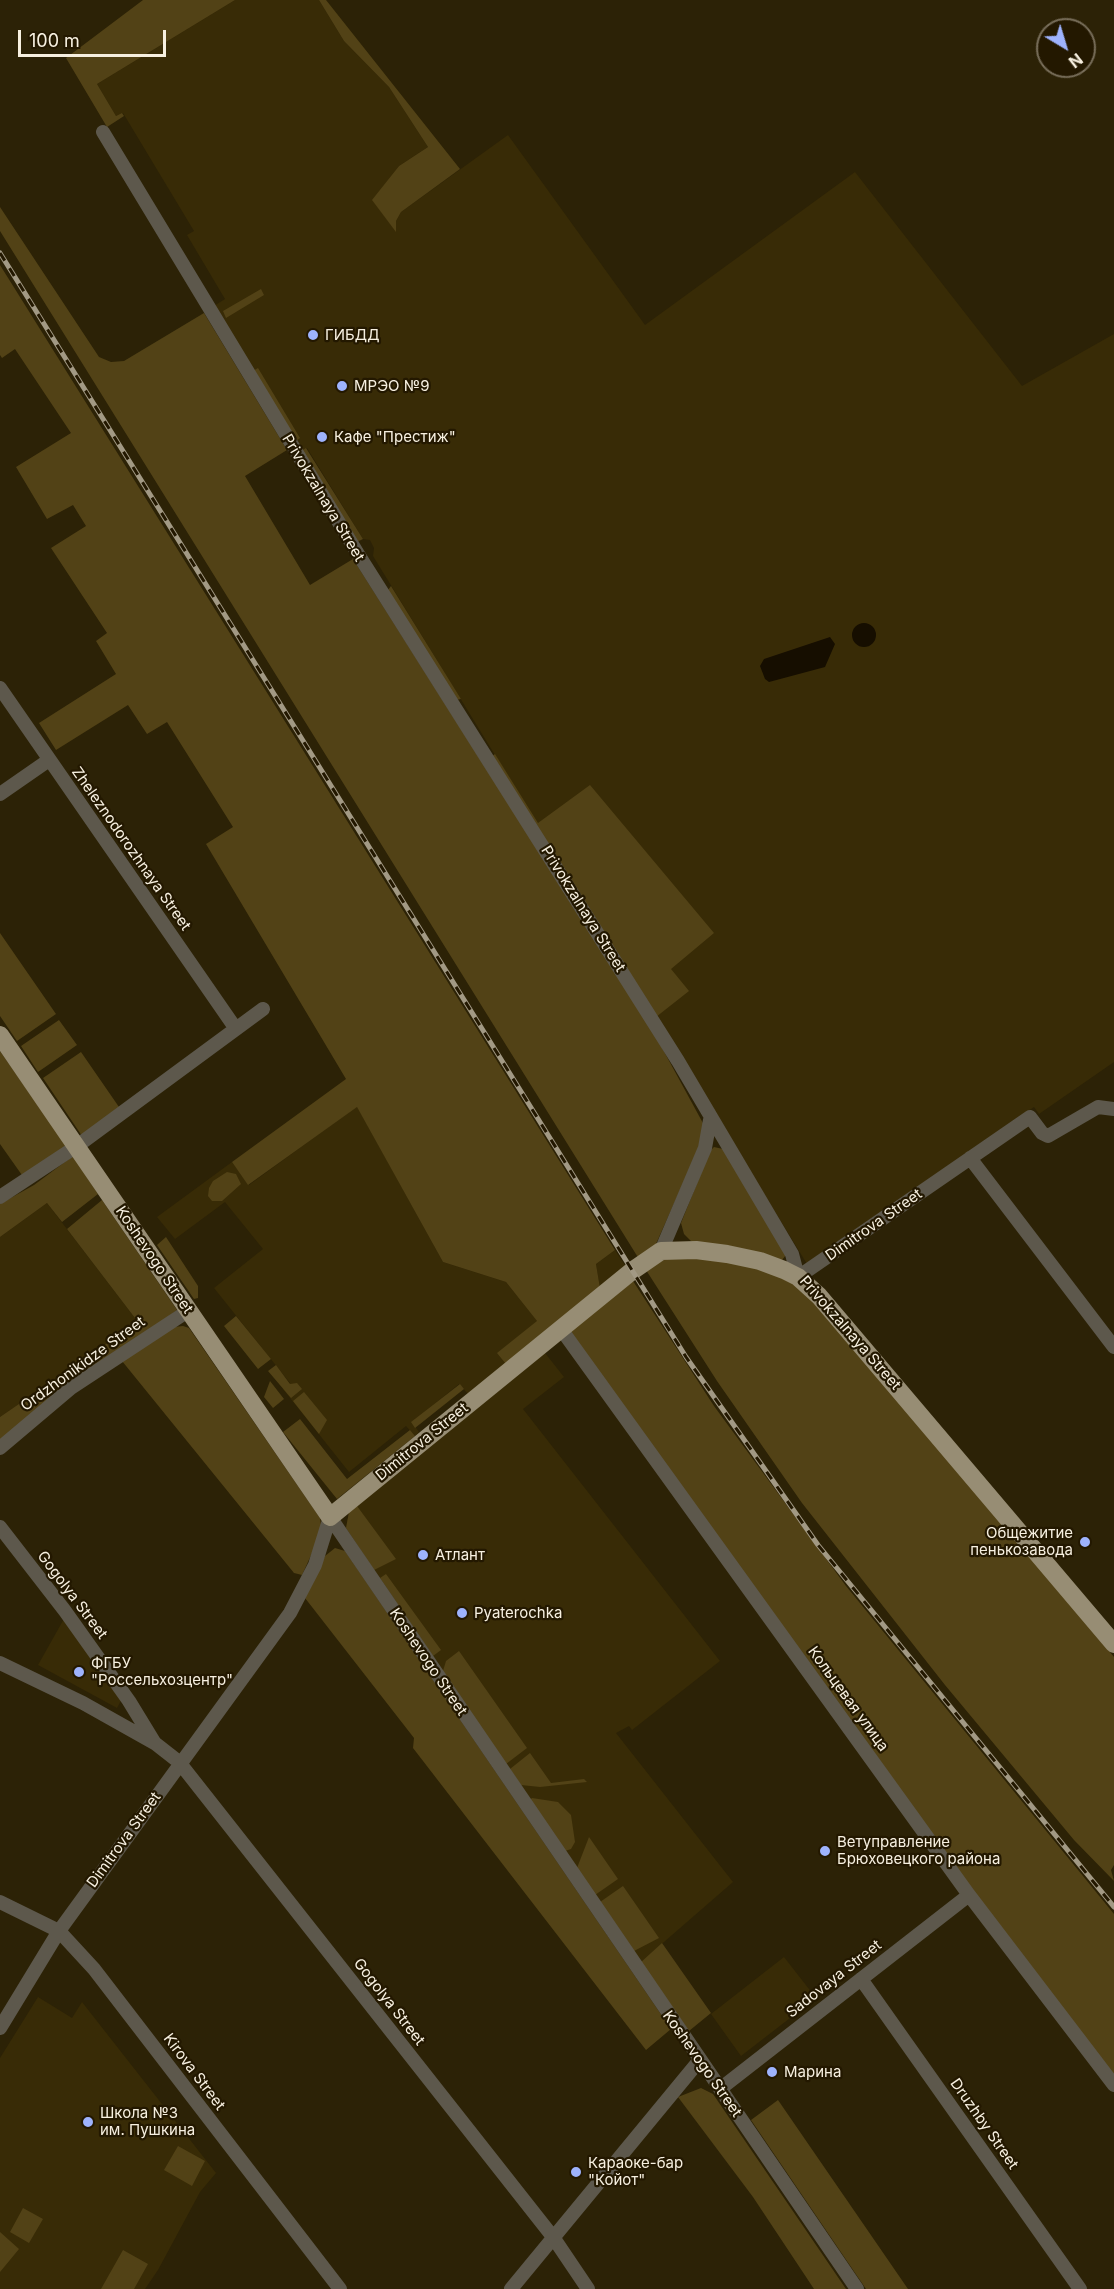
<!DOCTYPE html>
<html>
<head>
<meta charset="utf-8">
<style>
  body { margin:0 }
  #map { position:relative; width:1114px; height:2289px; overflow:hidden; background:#2c2206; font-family:Inter,sans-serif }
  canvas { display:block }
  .north { position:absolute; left:1036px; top:18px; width:60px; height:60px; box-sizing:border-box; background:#231800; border:2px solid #786e5a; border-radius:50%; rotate:142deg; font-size:16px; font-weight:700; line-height:24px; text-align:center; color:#f7f0e0 }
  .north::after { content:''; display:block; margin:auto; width:21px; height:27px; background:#9eb3fd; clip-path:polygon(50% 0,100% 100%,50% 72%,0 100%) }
  .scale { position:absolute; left:18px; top:30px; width:148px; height:27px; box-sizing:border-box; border:3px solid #f7f0e0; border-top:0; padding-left:8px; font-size:18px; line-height:21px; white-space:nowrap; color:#f7f0e0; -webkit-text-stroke:4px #231800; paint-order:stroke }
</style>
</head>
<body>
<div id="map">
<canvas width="1114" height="2289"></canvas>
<div class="north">N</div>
<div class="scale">100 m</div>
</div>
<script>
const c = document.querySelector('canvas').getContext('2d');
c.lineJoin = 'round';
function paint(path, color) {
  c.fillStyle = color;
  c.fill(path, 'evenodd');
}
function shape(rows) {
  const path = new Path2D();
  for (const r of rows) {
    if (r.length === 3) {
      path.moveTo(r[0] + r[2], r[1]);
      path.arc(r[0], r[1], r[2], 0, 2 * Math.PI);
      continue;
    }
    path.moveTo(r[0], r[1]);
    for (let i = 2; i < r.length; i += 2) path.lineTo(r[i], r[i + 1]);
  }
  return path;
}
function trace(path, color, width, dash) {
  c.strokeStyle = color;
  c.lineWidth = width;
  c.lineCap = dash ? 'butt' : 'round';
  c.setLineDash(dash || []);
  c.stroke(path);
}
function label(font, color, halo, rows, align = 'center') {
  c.font = font + ' Inter,sans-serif';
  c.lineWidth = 4.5;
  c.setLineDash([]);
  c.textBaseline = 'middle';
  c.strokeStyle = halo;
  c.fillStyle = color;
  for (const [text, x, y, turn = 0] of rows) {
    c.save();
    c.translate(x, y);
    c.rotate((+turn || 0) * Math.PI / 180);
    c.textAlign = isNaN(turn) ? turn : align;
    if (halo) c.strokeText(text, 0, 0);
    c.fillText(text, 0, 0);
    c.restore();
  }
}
const built = shape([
  [235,0,319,0,344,41,389,87,428,147,399,166,373,200,396,231,396,221,401,212,508,135,645,325,855,172,1022,386,1114,334,1114,1062,1039,1114,1034,1107,807,1264,373,556,374,548,370,540,363,539,307,448,301,451,214,306,225,299,187,235,194,231,123,113,116,116,97,84],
  [357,1106,443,1262,506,1282,546,1332,468,1394,459,1384,412,1422,419,1432,415,1436,406,1426,349,1472,283,1389,290,1383,214,1288,263,1249,225,1202,175,1239,157,1217,232,1162,249,1185],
  [47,1203,138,1322,0,1417,0,1237],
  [615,1250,626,1267,600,1288,596,1264],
  [545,1353,564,1377,523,1409,720,1661,632,1730,629,1726,616,1733,733,1882,641,1962,346,1528,349,1512],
  [65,1617,123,1697,117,1708,38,1665],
  [784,1957,816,1998,741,2056,711,2014],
  [38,1997,72,2018,82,2002,216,2173,200,2192,158,2270,145,2289,0,2289,0,2058]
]);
const green = shape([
  [143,0,235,0,97,84,116,116,122,113,124,116,107,127,66,58],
  [319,0,326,0,460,169,401,212,396,221,396,232,372,200,399,166,428,147,389,87,344,41],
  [0,207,99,357,111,362,124,361,204,313,287,450,245,476,310,585,353,559,655,1035,704,1125,702,1141,655,1246,639,1259,0,231],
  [0,265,615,1250,596,1264,600,1288,506,1364,497,1353,537,1321,506,1282,443,1262,357,1107,248,1185,232,1162,346,1079,206,844,233,827,167,722,147,734,128,705,56,750,39,723,116,674,96,641,107,633,51,548,86,526,73,505,47,519,16,467,71,433,15,349,2,358,0,355],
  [261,289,264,295,226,318,223,311],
  [258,368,300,438,295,442,253,371],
  [306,448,363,539,355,543,301,451],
  [391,586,461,699,456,700,388,590],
  [495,754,538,823,590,785,714,933,671,969,689,991,656,1017,491,757],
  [0,933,56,1014,17,1041,0,1016],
  [59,1020,77,1045,38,1072,21,1046],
  [0,1051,67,1147,24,1178,0,1144],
  [81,1052,119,1107,82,1136,43,1078],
  [714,1147,723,1149,786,1255,782,1260,693,1243,684,1234,681,1223,710,1151],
  [73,1156,98,1194,62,1222,47,1203,0,1237,0,1204,34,1185],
  [227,1172,236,1174,241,1184,222,1201,212,1201,208,1196,209,1188,213,1181],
  [102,1200,177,1310,0,1443,0,1417,138,1322,67,1229],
  [166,1237,198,1286,198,1298,194,1299,157,1245],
  [675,1257,739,1262,795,1282,918,1421,1114,1657,1114,1865,1111,1870,1114,1881,1074,1840,945,1685,802,1503,717,1381,646,1270,663,1260],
  [633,1281,714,1406,846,1586,1114,1914,1114,2078,972,1892,568,1333],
  [236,1316,271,1359,258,1369,224,1326],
  [183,1326,189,1328,320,1518,322,1531,302,1575,294,1573,122,1361,174,1327],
  [276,1365,290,1384,297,1383,302,1389,291,1398,268,1371],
  [270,1381,284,1399,273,1408,264,1397],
  [460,1384,464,1389,415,1428,411,1422],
  [304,1392,327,1420,319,1434,293,1401],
  [300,1419,347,1479,410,1430,415,1436,337,1499,283,1432],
  [357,1506,396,1559,374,1570,346,1528,349,1512],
  [335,1548,345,1551,671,2029,646,2050,413,1748,414,1738,305,1598,325,1556],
  [386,1574,441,1650,433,1656,380,1578],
  [459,1651,527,1748,506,1764,443,1671,446,1661],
  [530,1753,551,1783,584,1779,587,1782,540,1787,521,1785,510,1769],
  [532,1798,558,1802,571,1815,575,1842,571,1849,565,1851,530,1800],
  [589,1837,618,1879,595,1895,577,1868],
  [623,1886,659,1938,634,1951,600,1902],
  [662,1943,711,2013,689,2031,641,1962],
  [701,2088,713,2094,846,2289,814,2289,753,2197,678,2097],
  [778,2100,908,2289,866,2289,751,2120],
  [178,2146,205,2161,192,2186,164,2170],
  [23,2208,43,2219,29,2243,10,2232],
  [0,2232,19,2249,0,2272],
  [123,2250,148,2264,134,2289,101,2289]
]);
const water = shape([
  [864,635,12],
  [830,637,835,644,825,667,769,682,765,679,760,666,764,659]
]);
const minor = shape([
  [103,132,358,554,678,1061,792,1254,798,1277,1030,1117,1042,1133,1048,1136,1098,1107,1114,1109],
  [0,688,236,1029],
  [0,794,49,760],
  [970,1158,1114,1347],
  [0,1197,77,1146,263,1009],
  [661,1251,705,1148,710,1120],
  [561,1329,969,1895,1114,2085],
  [0,1448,71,1388,188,1311],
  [330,1517,857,2289],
  [0,1527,65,1611,129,1701,154,1742],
  [0,1663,83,1703,156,1744,179,1762,553,2237,588,2289],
  [0,1902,59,1931,94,1969,340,2289],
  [861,1979,1080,2289],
  [0,2028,59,1931,290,1613,315,1565,330,1517],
  [720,2089,969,1895],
  [511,2289,699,2061]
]);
const major = shape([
  [0,1035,330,1517,632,1271,661,1251,696,1250,727,1254,760,1261,784,1270,798,1277,819,1296,1114,1644]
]);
const rail = shape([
  [0,253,686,1357,818,1545,1114,1907]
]);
const markers = [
  [313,335,6,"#9eb3fd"],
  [342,386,6,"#9eb3fd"],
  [322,437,6,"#9eb3fd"],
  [1085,1542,6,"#9eb3fd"],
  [423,1555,6,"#9eb3fd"],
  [462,1613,6,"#9eb3fd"],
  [79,1672,6,"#9eb3fd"],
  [825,1851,6,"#9eb3fd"],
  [772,2072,6,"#9eb3fd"],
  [88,2122,6,"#9eb3fd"],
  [576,2172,6,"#9eb3fd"]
];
const poiNames = [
  ["ГИБДД",325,335],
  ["МРЭО №9",354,386],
  ["Кафе \"Престиж\"",334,437],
  ["Общежитие",1073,1533,"right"],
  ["пенькозавода",1073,1550,"right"],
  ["Атлант",435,1555],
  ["Pyaterochka",474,1613],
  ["ФГБУ",91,1663],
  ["\"Россельхозцентр\"",91,1680],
  ["Ветуправление",837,1842],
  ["Брюховецкого района",837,1859],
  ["Марина",784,2072],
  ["Школа №3",100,2113],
  ["им. Пушкина",100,2130],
  ["Караоке-бар",588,2163],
  ["\"Койот\"",588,2180]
];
const streetNames = [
  ["Privokzalnaya Street",323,498,59],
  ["Zheleznodorozhnaya Street",131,849,55],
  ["Privokzalnaya Street",583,909,58],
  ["Dimitrova Street",874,1225,-35],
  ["Koshevogo Street",154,1260,56],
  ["Privokzalnaya Street",850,1333,49],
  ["Ordzhonikidze Street",83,1364,-36],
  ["Dimitrova Street",422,1442,-39],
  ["Gogolya Street",72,1595,53],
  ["Koshevogo Street",428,1662,56],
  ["Кольцевая улица",848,1699,54],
  ["Dimitrova Street",124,1840,-54],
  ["Sadovaya Street",834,1979,-38],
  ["Gogolya Street",389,2002,52],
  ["Koshevogo Street",702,2064,55],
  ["Kirova Street",194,2072,53],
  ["Druzhby Street",984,2124,55]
];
paint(built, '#382b06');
paint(green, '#524216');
paint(water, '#160e00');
trace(minor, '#5d584c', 14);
trace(major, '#978d74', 18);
trace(rail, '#a29984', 5);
trace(rail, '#231800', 3, [9]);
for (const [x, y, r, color] of markers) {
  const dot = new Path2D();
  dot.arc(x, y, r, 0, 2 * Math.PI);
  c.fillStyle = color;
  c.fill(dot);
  trace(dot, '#231800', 2);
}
label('15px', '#f7f0e0', '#231800', poiNames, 'left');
label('15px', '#f7f0e0', '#231800', streetNames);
</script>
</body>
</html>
